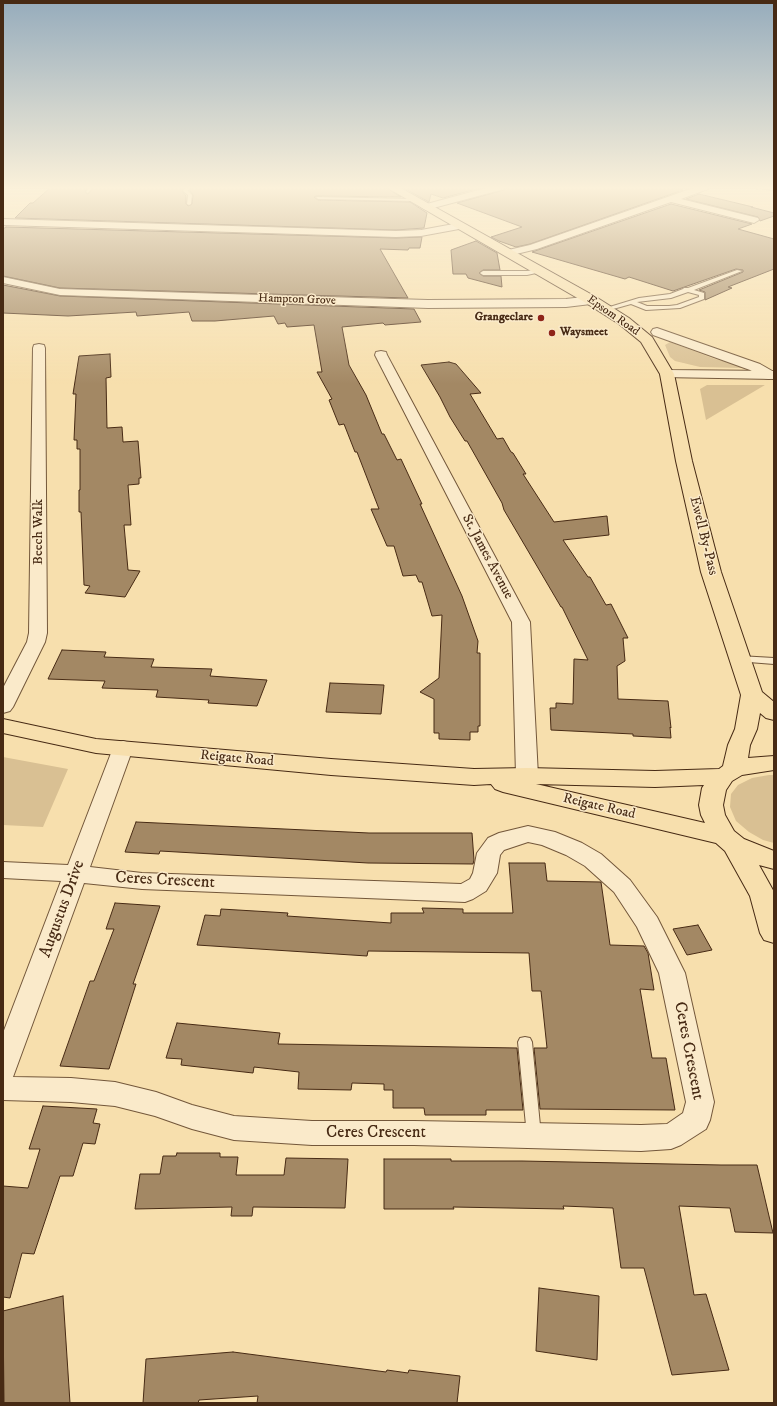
<!DOCTYPE html>
<html>
<head>
<meta charset="utf-8">
<style>
  body { margin:0 }
  #map { position:relative; width:777px; height:1406px; overflow:hidden; background:#f7dfad; font-family:"IM FELL DW Pica",serif }
  canvas { display:block }
  .frame { position:absolute; inset:0; border:4px solid #472a14; pointer-events:none }
</style>
</head>
<body>
<div id="map">
<canvas width="777" height="1406"></canvas>
<div class="frame"></div>
</div>
<script>
const c = document.querySelector('canvas').getContext('2d');
c.lineJoin = 'round';
function paint(path, color) {
  c.fillStyle = color;
  c.fill(path, 'evenodd');
}
function shape(rows) {
  const path = new Path2D();
  for (const r of rows) {
    path.moveTo(r[0], r[1]);
    for (let i = 2; i < r.length; i += 2) path.lineTo(r[i], r[i + 1]);
  }
  return path;
}
function trace(path, color, width, dash) {
  c.strokeStyle = color;
  c.lineWidth = width;
  c.lineCap = dash ? 'butt' : 'round';
  c.setLineDash(dash || []);
  c.stroke(path);
}
function label(font, color, halo, rows, align = 'center') {
  c.font = font + ' "IM FELL DW Pica",serif';
  c.lineWidth = 3;
  c.setLineDash([]);
  c.textBaseline = 'middle';
  c.strokeStyle = halo;
  c.fillStyle = color;
  for (const [text, x, y, turn = 0] of rows) {
    c.save();
    c.translate(x, y);
    c.rotate((+turn || 0) * Math.PI / 180);
    c.textAlign = isNaN(turn) ? turn : align;
    if (halo) c.strokeText(text, 0, 0);
    c.fillText(text, 0, 0);
    c.restore();
  }
}
const green = shape([
  [670,342,715,359,740,365,742,368,700,367,675,361,670,357,665,345],
  [707,385,765,385,706,420,700,389],
  [3,757,68,769,43,827,3,825],
  [769,775,774,775,774,843,763,840,749,832,736,821,730,807,731,794,738,785,752,778]
]);
const building = shape([
  [51,187,87,187,85,192,88,194,94,187,184,187,182,191,186,196,186,204,188,206,192,204,193,195,190,191,191,187,385,187,401,197,316,196,314,197,318,200,410,202,427,213,424,228,396,230,15,218,30,203,33,203,51,187],
  [402,187,484,187,443,198,431,194,429,202,402,187],
  [508,187,670,187,683,190,530,244,516,247,499,241,491,237,522,227,457,203,504,190,508,187],
  [699,194,753,207,751,207,774,213,774,216,760,221,758,217,686,199,699,194],
  [671,204,752,224,738,229,774,239,774,269,728,287,732,288,705,300,705,292,699,290,743,272,743,270,736,269,673,291,629,277,625,279,532,252,671,204],
  [6,227,396,238,422,237,420,248,409,248,408,250,380,249,408,298,60,288,3,276,3,229,6,227],
  [476,241,497,253,500,270,483,270,479,273,483,276,501,276,502,287,468,278,466,274,453,274,451,250,476,241],
  [3,285,60,296,414,309,421,322,385,325,383,323,342,327,349,365,366,395,382,434,384,434,397,460,401,459,422,504,420,504,462,596,478,641,477,653,480,653,480,726,478,726,478,732,470,732,470,740,439,739,439,733,434,733,434,699,420,692,439,678,442,615,432,616,422,582,419,582,416,575,403,576,394,546,387,546,371,509,379,509,357,452,355,452,344,424,339,425,329,400,332,399,317,372,322,372,314,325,287,327,285,323,278,324,274,316,215,321,192,321,189,312,137,316,136,312,68,316,3,313,3,285],
  [110,354,111,377,106,378,107,428,122,427,123,442,138,441,141,478,139,478,139,484,128,485,131,525,124,525,128,570,140,571,125,597,85,593,90,586,84,585,81,512,79,512,79,490,80,490,80,449,77,449,77,440,74,440,76,394,73,394,79,356,110,354],
  [449,362,456,364,481,393,470,394,497,439,503,438,511,452,513,453,526,474,523,474,554,522,607,516,609,535,563,540,588,577,590,577,606,605,611,604,628,638,623,638,625,661,617,666,618,699,668,701,671,728,670,727,671,738,633,736,633,734,551,730,550,708,556,708,556,703,573,704,574,659,588,660,562,607,561,607,504,510,502,503,467,441,465,441,450,417,440,397,421,365,449,362],
  [62,650,106,652,104,657,154,659,151,667,212,669,210,676,267,680,257,706,208,703,209,700,156,697,158,690,102,688,105,681,48,679,62,650],
  [330,683,384,685,381,714,326,712,330,683],
  [136,822,369,833,472,833,474,860,473,864,368,863,160,851,159,854,125,852,136,822],
  [509,863,545,863,547,881,601,882,610,945,644,946,648,953,654,990,640,989,652,1058,666,1058,675,1110,540,1109,534,1048,547,1048,541,991,532,991,529,953,368,951,367,956,197,945,205,915,220,916,221,909,288,913,287,916,391,923,391,913,424,913,422,908,463,909,463,913,513,913,509,863],
  [115,903,160,906,133,984,136,984,109,1069,60,1066,90,981,94,981,114,929,106,929,115,903],
  [698,925,712,950,687,955,673,929,698,925],
  [177,1023,280,1033,278,1044,517,1048,523,1110,486,1110,486,1115,425,1115,424,1108,393,1108,393,1090,384,1090,384,1084,352,1083,351,1090,298,1089,299,1072,254,1067,253,1073,181,1065,182,1059,166,1058,177,1023],
  [43,1106,97,1109,93,1123,100,1124,95,1144,83,1143,73,1176,60,1176,34,1254,22,1253,10,1298,3,1297,3,1186,28,1188,40,1149,29,1149,43,1106],
  [177,1153,220,1153,220,1157,238,1157,236,1175,284,1175,286,1158,348,1159,345,1208,253,1207,252,1216,231,1216,232,1207,135,1209,140,1174,160,1174,163,1156,176,1156,177,1153],
  [384,1159,451,1159,451,1161,522,1161,721,1165,757,1165,773,1233,735,1232,730,1208,679,1206,694,1295,706,1294,729,1370,672,1375,644,1268,621,1268,613,1208,563,1206,564,1209,453,1207,454,1209,384,1209,384,1159],
  [539,1288,599,1296,597,1360,536,1351,539,1288],
  [63,1296,70,1403,4,1403,3,1311,63,1296],
  [233,1352,386,1372,387,1370,408,1373,409,1370,460,1376,457,1403,257,1403,258,1396,199,1400,198,1403,143,1403,146,1359,233,1352]
]);
const service = shape([
  [89,187,93,187,88,193,86,192,89,187],
  [186,187,190,187,188,191,192,195,191,204,189,205,187,204,188,195,183,191,186,187],
  [753,187,774,188,774,190,755,188,753,187],
  [316,197,415,199,417,200,415,201,318,199,316,197],
  [539,269,541,270,541,272,527,275,483,275,480,273,483,271,527,271,539,269],
  [737,270,742,271,694,290,704,293,704,299,680,308,646,310,631,304,606,311,603,309,639,298,670,294,683,289,684,288,688,288,737,270],
  [688,292,699,295,699,297,677,305,669,306,647,306,637,302,671,298,688,292],
  [739,656,774,658,774,664,736,661,734,659,739,656],
  [525,1037,530,1038,532,1042,541,1136,539,1140,534,1142,529,1140,527,1136,518,1042,520,1038,525,1037]
]);
const minor = shape([
  [490,187,506,187,504,189,426,210,421,207,423,205,490,187],
  [696,187,710,187,708,189,681,199,758,218,759,220,754,223,671,202,537,249,508,256,503,253,504,251,530,245,696,187],
  [3,219,396,231,421,230,459,223,464,226,459,229,421,236,396,237,3,225,3,219],
  [3,277,60,289,428,300,566,299,591,296,595,298,597,300,595,302,591,304,566,307,428,308,60,295,3,283,3,277],
  [657,328,760,364,774,372,774,377,769,379,764,378,750,370,653,335,651,332,653,329,657,328],
  [39,344,44,345,45,348,47,633,45,642,13,707,10,711,3,713,3,688,27,642,29,633,33,348,34,345,39,344],
  [381,351,386,352,387,355,530,622,538,776,535,781,527,783,519,781,516,776,512,622,375,355,376,352,381,351],
  [123,741,130,743,133,748,90,867,142,873,461,884,470,879,473,873,477,853,488,838,499,833,528,826,555,832,582,843,601,854,630,880,657,917,685,973,714,1102,710,1120,706,1129,681,1145,671,1149,641,1151,414,1145,312,1145,234,1140,192,1129,155,1116,115,1106,71,1102,3,1100,3,1033,61,881,3,878,3,862,68,865,113,748,116,743,123,741],
  [528,842,542,845,566,855,585,866,614,892,637,927,659,973,686,1102,683,1113,667,1124,641,1125,414,1121,312,1121,234,1116,192,1105,156,1092,115,1082,71,1078,13,1077,84,883,142,889,465,902,473,899,486,891,497,873,500,855,504,850,528,842]
]);
const tertiary = shape([
  [667,370,774,371,774,379,662,377,660,374,662,371,667,370]
]);
const trunk = shape([
  [386,187,399,187,596,297,629,318,652,337,674,374,692,461,721,572,762,692,774,702,774,720,766,718,760,713,757,729,750,745,748,758,774,756,774,770,742,775,732,781,726,790,723,805,725,815,734,831,744,839,774,851,774,869,759,865,774,892,774,943,764,940,760,933,750,896,725,851,716,843,503,792,495,789,491,784,474,785,331,775,96,753,3,733,3,719,96,739,331,759,474,769,527,768,655,771,719,769,723,766,728,745,735,729,741,695,701,572,676,461,660,374,641,342,619,324,586,303,386,187],
  [536,784,655,787,704,785,702,788,699,805,701,815,705,823,536,784]
]);
const markers = [
  [541,318,4,"#8f2418"],
  [552,333,4,"#8f2418"]
];
const farStreetnames = [
  ["Hampton Grove",297,300,2],
  ["Epsom Road",613,316,35]
];
const farPoinames = [
  ["Grangeclare",533,318],
  ["Waysmeet",560,333,"left"]
];
const streetNames = [
  ["Beech Walk",39,532,-90],
  ["Ewell By-Pass",703,536,76],
  ["St. James Avenue",487,557,62],
  ["Reigate Road",237,759,5],
  ["Reigate Road",599,807,13]
];
const nearStreetnames = [
  ["Ceres Crescent",165,881,3],
  ["Augustus Drive",63,909,-70],
  ["Ceres Crescent",688,1051,79],
  ["Ceres Crescent",376,1133]
];
paint(green, '#d9c093');
paint(building, '#a38864');
trace(building, '#472a14', 1);
trace(service, '#73573a', 2);
trace(minor, '#73573a', 2);
trace(tertiary, '#73573a', 2);
trace(trunk, '#472a14', 2);
paint(service, '#faeaca');
paint(minor, '#faeaca');
paint(tertiary, '#faeaca');
paint(trunk, '#f7dfad');
const sky = c.createLinearGradient(0, 0, 0, 384);
sky.addColorStop(0, '#96acbc');
sky.addColorStop(0.49, '#fbf1da');
sky.addColorStop(1, '#fbf1da00');
c.fillStyle = sky;
c.fillRect(0, 0, 777, 384);
for (const [x, y, r, color] of markers) {
  const dot = new Path2D();
  dot.arc(x, y, r, 0, 2 * Math.PI);
  c.fillStyle = color;
  c.fill(dot);
  trace(dot, '#faeaca', 1.5);
}
label('12px', '#472a14', '#faeaca', farStreetnames);
label('bold 12px', '#472a14', '#faeaca', farPoinames, 'right');
label('14px', '#472a14', '#faeaca', streetNames);
label('17px', '#472a14', '#faeaca', nearStreetnames);
</script>
</body>
</html>
